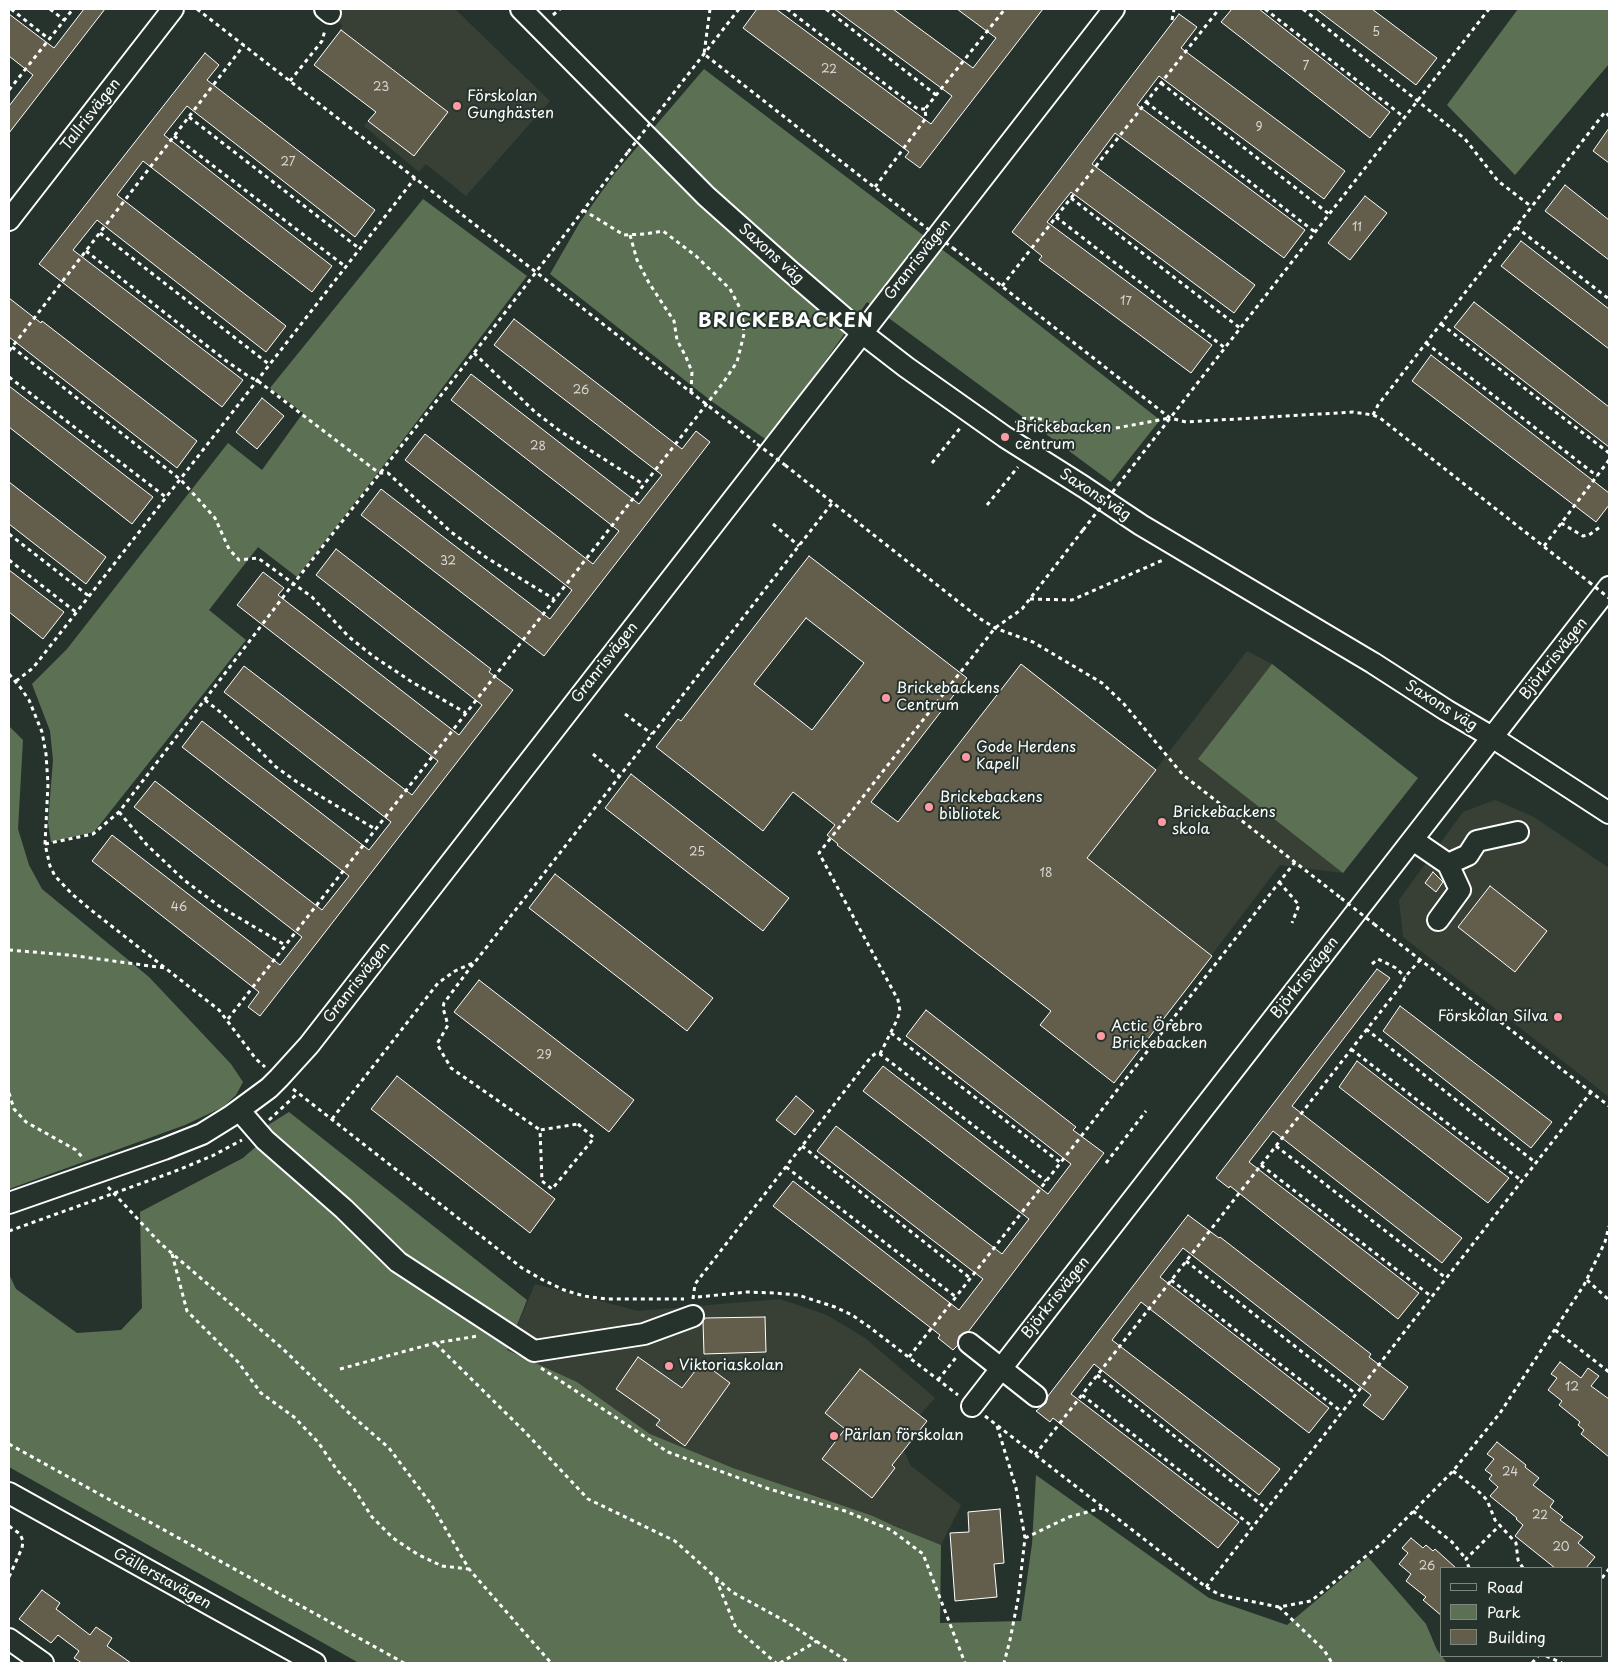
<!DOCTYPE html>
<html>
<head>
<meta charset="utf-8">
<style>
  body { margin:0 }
  #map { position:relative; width:1618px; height:1672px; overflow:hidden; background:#26332d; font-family:"Playpen Sans",sans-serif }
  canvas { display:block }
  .frame { position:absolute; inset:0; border:10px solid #fff; pointer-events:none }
  .legend { position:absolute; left:1440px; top:1567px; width:162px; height:90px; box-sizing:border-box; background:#26332d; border:1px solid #7d8581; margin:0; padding:6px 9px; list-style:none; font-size:15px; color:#fff }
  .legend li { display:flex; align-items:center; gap:10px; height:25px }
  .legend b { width:25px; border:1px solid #7d8581 }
</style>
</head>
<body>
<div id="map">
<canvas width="1618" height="1672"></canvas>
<div class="frame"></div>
<ul class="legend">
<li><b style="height:6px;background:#26332d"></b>Road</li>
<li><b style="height:14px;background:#5c7154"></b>Park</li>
<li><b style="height:14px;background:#635e4c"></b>Building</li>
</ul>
</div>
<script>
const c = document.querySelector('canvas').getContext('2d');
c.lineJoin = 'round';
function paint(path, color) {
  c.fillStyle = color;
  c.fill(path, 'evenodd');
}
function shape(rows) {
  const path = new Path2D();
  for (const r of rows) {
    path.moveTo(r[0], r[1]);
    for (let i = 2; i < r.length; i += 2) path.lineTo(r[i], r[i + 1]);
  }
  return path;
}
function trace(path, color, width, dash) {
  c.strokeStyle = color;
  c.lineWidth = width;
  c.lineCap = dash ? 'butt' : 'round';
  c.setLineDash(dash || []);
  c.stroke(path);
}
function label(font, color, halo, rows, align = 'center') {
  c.font = font + ' "Playpen Sans",sans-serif';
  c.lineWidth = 4;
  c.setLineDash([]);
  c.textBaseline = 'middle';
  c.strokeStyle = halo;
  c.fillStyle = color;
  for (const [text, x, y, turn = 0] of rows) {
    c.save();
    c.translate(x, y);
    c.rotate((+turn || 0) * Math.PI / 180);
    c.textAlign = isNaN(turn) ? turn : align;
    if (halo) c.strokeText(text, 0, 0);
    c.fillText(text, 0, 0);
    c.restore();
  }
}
const built = shape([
  [342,9,455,9,550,101,466,196,426,164,419,172,364,126,375,112,314,65,341,30,342,25,335,19],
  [1247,651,1272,664,1418,778,1343,873,1280,865,1144,1044,1051,1011,890,886,1021,664,1156,769],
  [1495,800,1534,817,1609,868,1609,1097,1403,937,1399,900,1463,812],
  [535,1284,638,1311,780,1299,827,1315,865,1338,935,1398,920,1415,927,1421,904,1451,911,1466,961,1505,941,1545,894,1526,873,1516,733,1468,650,1434,577,1382,507,1350]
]);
const green = shape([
  [1518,9,1609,9,1609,64,1515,175,1447,105],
  [704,69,973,273,1160,420,1111,482,867,302,768,441,710,400,550,274,580,222,615,173],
  [423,199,527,276,374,478,297,577,258,547,209,610,246,640,94,832,51,842,48,823,53,760,50,731,32,684,67,649,228,443,262,470,303,413,270,388],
  [1272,664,1418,778,1343,873,1198,759],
  [9,726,23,740,18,829,29,865,42,889,149,977,231,1064,243,1082,236,1095,223,1107,185,1125,9,1189],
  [289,1112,527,1300,507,1350,577,1382,650,1434,733,1468,873,1516,894,1526,941,1545,940,1623,1021,1621,1032,1544,1036,1475,1209,1598,1287,1625,1368,1557,1426,1624,1437,1650,1447,1663,359,1663,9,1467,9,1274,16,1289,77,1333,121,1330,142,1308,140,1212,243,1158,259,1144,265,1127]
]);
const building = shape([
  [84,9,105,9,9,133,9,106,33,75,9,56,9,14,54,48,84,9],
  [757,9,776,9,931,124,952,96,834,9,893,9,973,68,996,38,957,9,1043,9,920,168,905,157,909,152,743,28,757,9],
  [1232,9,1259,9,1390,112,1370,138,1221,22,1232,9],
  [1316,9,1372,9,1437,58,1416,85,1316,9],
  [1179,14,1197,27,1181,48,1345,171,1324,199,1159,76,1137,105,1305,230,1284,258,1115,133,1092,164,1255,285,1234,313,1071,192,1047,222,1212,345,1191,373,1039,260,1042,256,1012,232,1179,14],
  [341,30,448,112,414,156,368,121,376,112,314,65,341,30],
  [205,53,219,65,207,80,375,210,355,237,187,106,164,135,332,266,312,292,143,161,117,195,286,326,266,352,97,220,73,250,243,380,222,407,39,264,205,53],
  [1609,128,1609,163,1593,151,1609,128],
  [1565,185,1609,220,1609,260,1545,211,1565,185],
  [1365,196,1387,213,1350,260,1328,243,1365,196],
  [1521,241,1609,309,1609,349,1501,266,1521,241],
  [9,298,41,323,42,321,197,441,177,468,9,337,9,298],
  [1474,302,1609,407,1609,447,1454,327,1474,302],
  [514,319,682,449,696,431,710,442,544,656,361,515,381,489,550,619,572,590,405,460,425,434,593,564,619,531,451,400,471,374,639,504,662,475,494,345,514,319],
  [1431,355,1609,493,1609,505,1596,522,1412,381,1431,355],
  [9,386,153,497,132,524,9,427,9,386],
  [262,398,284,416,257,449,236,432,262,398],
  [9,482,106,557,86,584,9,524,9,482],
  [336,549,491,669,489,672,513,690,260,1016,248,1007,259,992,92,861,112,835,280,965,302,937,134,807,155,781,322,910,349,876,182,747,202,721,369,850,391,822,224,692,244,666,412,795,438,761,237,605,263,572,284,588,278,595,459,735,482,705,316,575,336,549],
  [809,556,967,678,871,802,898,822,1021,664,1156,770,1087,858,1212,956,1114,1083,1040,1025,1051,1011,837,845,838,844,827,835,835,825,793,792,763,831,656,747,678,719,681,721,809,556],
  [806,618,864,663,812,730,754,684,806,618],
  [9,570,64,612,43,639,9,612,9,570],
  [631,774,789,898,763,931,605,808,631,774],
  [1433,872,1443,882,1436,892,1425,883,1433,872],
  [555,874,713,998,687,1031,529,908,555,874],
  [1490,886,1547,931,1515,972,1458,927,1490,886],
  [1377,969,1390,978,1292,1106,1462,1238,1442,1263,1273,1131,1249,1162,1419,1293,1398,1319,1230,1186,1229,1188,1216,1178,1377,969],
  [479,980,634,1100,609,1132,454,1012,479,980],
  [1400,1006,1552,1122,1531,1148,1383,1031,1400,1006],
  [926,1010,1076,1127,1073,1130,1104,1153,968,1332,959,1336,958,1345,953,1350,938,1338,940,1335,773,1206,793,1181,959,1310,983,1279,817,1151,836,1126,1002,1254,1029,1219,863,1091,883,1066,1048,1194,1071,1164,906,1036,926,1010],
  [1357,1061,1509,1178,1488,1203,1339,1087,1357,1061],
  [397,1076,555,1199,530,1233,371,1109,397,1076],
  [796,1096,814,1111,795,1135,776,1120,796,1096],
  [1188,1215,1219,1238,1220,1237,1371,1354,1369,1357,1408,1387,1383,1420,1363,1405,1371,1395,1183,1248,1160,1277,1329,1408,1309,1433,1141,1302,1112,1340,1280,1469,1259,1495,1094,1364,1071,1394,1239,1522,1218,1548,1053,1418,1050,1422,1036,1411,1046,1403,1048,1396,1188,1215],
  [765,1317,766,1352,704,1354,703,1321,705,1318,765,1317],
  [638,1357,682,1388,702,1362,730,1383,685,1446,656,1425,660,1420,616,1389,638,1357],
  [1560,1362,1581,1378,1588,1368,1599,1376,1591,1386,1609,1399,1609,1457,1581,1434,1584,1430,1578,1425,1580,1422,1559,1405,1562,1401,1548,1390,1557,1378,1551,1374,1560,1362],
  [860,1369,927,1421,892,1465,895,1468,872,1498,822,1459,845,1429,825,1413,860,1369],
  [1497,1442,1526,1465,1525,1467,1539,1478,1533,1485,1554,1501,1550,1507,1563,1517,1560,1520,1583,1537,1578,1543,1595,1557,1586,1568,1555,1568,1515,1536,1523,1525,1516,1519,1517,1518,1490,1496,1498,1487,1489,1479,1492,1475,1485,1470,1494,1459,1487,1454,1497,1442],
  [1000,1509,1004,1563,994,1564,997,1597,955,1601,950,1533,969,1532,968,1512,1000,1509],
  [1411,1538,1423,1548,1426,1545,1433,1551,1435,1549,1456,1568,1442,1568,1442,1616,1423,1600,1426,1597,1406,1581,1411,1574,1399,1564,1408,1553,1402,1548,1411,1538],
  [42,1590,60,1603,56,1609,90,1635,96,1627,112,1638,107,1646,131,1663,82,1663,74,1658,79,1651,58,1635,51,1643,19,1619,42,1590]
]);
const path = shape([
  [11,9,49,39],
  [50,9,64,20],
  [197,9,755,442],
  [710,9,704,54,920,223],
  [787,9,915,107,918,109,925,109],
  [826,9,936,95],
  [1265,9,1404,117],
  [1303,9,1465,139,1498,181,1532,207],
  [553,15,560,9],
  [1172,20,1174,9],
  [290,81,322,41,325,30],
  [1161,83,1329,214],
  [9,90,73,9],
  [1146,102,1315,232],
  [658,113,739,9],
  [189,117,360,249],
  [174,136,346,267],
  [875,187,926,118,925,109,1005,9],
  [1071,198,1240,328],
  [1056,217,1225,348],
  [1516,227,1609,299],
  [100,233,270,365],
  [630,235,637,260,649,283,674,321,677,340,686,357,692,372,691,392],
  [953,248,1170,418,1186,422,1353,412,1373,415,1380,418,1589,582],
  [86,251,225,360,248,376,258,381,379,473,388,473,451,532,487,558,554,599],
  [1002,286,1219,9],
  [1441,324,1609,453],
  [1426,343,1597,476],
  [12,347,181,480,215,518,229,549,239,560,258,558,312,597,349,637,373,656,412,682,466,713],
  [9,351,244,45],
  [474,353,535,412,560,431,643,484],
  [9,377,167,498],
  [1373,415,1378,405,1605,112,1609,116],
  [1016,423,1019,419,1036,418,1095,432,1170,418],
  [932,463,961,427],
  [785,465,979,618,995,628,1033,642,1102,683,1124,704,1183,775,1341,898],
  [1118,485,1489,9],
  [987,505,1018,467],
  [1561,523,1583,536,1589,535,1600,527],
  [773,524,799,546],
  [9,534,90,597],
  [1544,546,1609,460],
  [9,560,77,613],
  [1030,599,1072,600,1163,560],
  [9,674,20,687,29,700,42,732,46,754,48,784,45,844,50,866,55,876,72,894,91,910,219,1010,256,1059,265,1067],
  [16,681,33,668,415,178],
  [205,700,224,715,276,767,297,782,375,829],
  [625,714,652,734],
  [593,754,619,776],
  [119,812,147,845,184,880,219,906,285,945],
  [45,844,93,834,119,812,287,592,474,353,628,152],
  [1279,882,1299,905,1292,923],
  [1374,924,1609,1106],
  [9,950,69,955,165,968],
  [473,964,444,1003,443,1008,448,1025,437,1044,451,1068,540,1130],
  [1372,964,1378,959,1396,968,1405,977],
  [228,1019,723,383,737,362,744,334,742,312,730,289,696,256,663,231,645,234,624,235,583,210],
  [1366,1029,1536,1163],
  [891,1033,1061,1163],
  [1351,1049,1522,1181],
  [880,1054,897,1020,900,1011,898,1000,819,853,995,628,1022,609,1083,530],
  [293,1089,522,1268,543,1280,564,1290,584,1296,606,1299,684,1299],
  [9,1093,14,1109,26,1122,76,1150,83,1158],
  [332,1119,438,983,455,971,475,962,833,502],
  [269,1120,298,1093],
  [578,1124,594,1138,552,1189,542,1181,540,1130,578,1124],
  [802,1146,970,1278],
  [1276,1146,1446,1278],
  [1106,1163,1146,1111],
  [1261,1165,1432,1297],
  [786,1167,956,1297],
  [108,1187,160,1243,283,1349,350,1414,389,1448,431,1504,469,1569,551,1663],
  [9,1231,173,1172,212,1156,242,1140],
  [172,1254,187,1311,238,1362,261,1393,294,1417,318,1442,337,1470,354,1489,372,1517,393,1538,417,1554,442,1566,469,1569],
  [1186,1261,1356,1394],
  [1171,1280,1342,1412],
  [1587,1280,1609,1300],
  [698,1297,747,1292,774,1293,798,1295,835,1307,852,1315,868,1326,958,1395],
  [693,1299,695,1284,871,1057,876,1053,880,1054,1046,1181],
  [1555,1330,1609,1372],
  [436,1344,525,1432,588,1499,675,1541,732,1592,785,1621,850,1663],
  [909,1357,1295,862],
  [541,1368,668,1452,769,1489,845,1511,891,1530,923,1554,965,1663],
  [340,1369,435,1343,478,1336],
  [1097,1375,1267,1509],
  [938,1380,958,1355],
  [1082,1395,1253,1527],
  [985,1416,1206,1587,1220,1595,1279,1607,1311,1601,1382,1543,1453,1471,1500,1413,1584,1285,1605,1242,1609,1226],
  [997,1426,1016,1488,1025,1538,1018,1599,1010,1640,1004,1663],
  [9,1444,404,1663],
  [1035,1455,1403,983,1405,977,1420,960],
  [1453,1471,1477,1490,1487,1500,1495,1520,1516,1543,1518,1560,1523,1568],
  [1413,1511,1452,1542,1466,1559],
  [9,1526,20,1534,23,1541,22,1548,9,1577],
  [1025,1538,1069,1517,1102,1508],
  [1469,1568,1466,1559,1500,1525],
  [1602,1578,1609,1569],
  [716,1579,736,1628,776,1663],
  [1206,1587,1591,1092],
  [1279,1607,1324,1650,1332,1663],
  [1546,1656,1562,1663],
  [780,1663,817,1641],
  [1532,1663,1538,1656]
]);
const minor = shape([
  [325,9,330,13],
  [521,9,706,196,790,271,862,333,906,367,1005,437,1084,487,1141,525,1373,663,1446,710,1492,737,1609,813],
  [9,220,173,9],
  [1413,840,1448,864,1468,855,1477,841,1518,832],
  [1438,920,1460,890,1448,864],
  [239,1110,265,1140,344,1209,398,1262,534,1351,644,1334,693,1316],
  [9,1203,164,1149,202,1134,231,1116,269,1088,279,1078,309,1045,1114,9],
  [969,1343,1036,1396],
  [972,1406,1609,587],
  [9,1493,315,1663],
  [9,1639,43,1663]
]);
const pathBridge = shape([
  [628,152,658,113],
  [920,223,953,248],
  [757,444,785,465],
  [1083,530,1118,485],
  [1589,582,1609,598],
  [1341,898,1374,924]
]);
const markers = [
  [457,106,5,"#ff9aa2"],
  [1005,437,5,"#ff9aa2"],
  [886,698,5,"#ff9aa2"],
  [966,757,5,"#ff9aa2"],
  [929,807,5,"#ff9aa2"],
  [1162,822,5,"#ff9aa2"],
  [1558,1017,5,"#ff9aa2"],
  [1101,1036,5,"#ff9aa2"],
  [669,1366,5,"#ff9aa2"],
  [834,1436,5,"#ff9aa2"]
];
const numberNames = [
  ["5",1376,33],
  ["7",1306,67],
  ["22",829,70],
  ["23",381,88],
  ["9",1259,128],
  ["27",288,163],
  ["11",1357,228],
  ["17",1126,302],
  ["26",581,391],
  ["28",538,447],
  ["32",448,562],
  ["25",697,853],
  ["18",1046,874],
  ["46",179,908],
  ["29",544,1056],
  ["12",1572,1388],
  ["24",1510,1473],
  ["22",1540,1516],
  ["20",1561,1548],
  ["26",1427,1567]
];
const poiNames = [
  ["Förskolan",467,97],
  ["Gunghästen",467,114],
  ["Brickebacken",1015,428],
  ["centrum",1015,445],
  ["Brickebackens",896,689],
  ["Centrum",896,706],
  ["Gode Herdens",976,748],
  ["Kapell",976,765],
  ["Brickebackens",939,798],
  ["bibliotek",939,815],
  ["Brickebackens",1172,813],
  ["skola",1172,830],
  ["Förskolan Silva",1548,1017,"right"],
  ["Actic Örebro",1111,1027],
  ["Brickebacken",1111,1044],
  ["Viktoriaskolan",679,1366],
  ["Pärlan förskolan",844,1436]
];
const streetNames = [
  ["Tallrisvägen",91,115,-52],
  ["Saxons väg",771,254,42],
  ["Granrisvägen",918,260,-52],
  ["Saxons väg",1095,495,33],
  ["Björkrisvägen",1554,659,-52],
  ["Granrisvägen",605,663,-52],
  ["Saxons väg",1441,706,32],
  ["Björkrisvägen",1305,978,-52],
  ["Granrisvägen",357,983,-52],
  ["Björkrisvägen",1056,1298,-52],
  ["Gällerstavägen",162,1579,29]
];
const districtNames = [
  ["BRICKEBACKEN",786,321]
];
paint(built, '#384036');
paint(green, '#5c7154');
paint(building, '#635e4c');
trace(building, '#fff', 1);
trace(minor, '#fff', 24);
trace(path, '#fff', 3, [4, 4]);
trace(minor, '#26332d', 20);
trace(pathBridge, '#fff', 3, [4, 4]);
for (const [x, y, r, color] of markers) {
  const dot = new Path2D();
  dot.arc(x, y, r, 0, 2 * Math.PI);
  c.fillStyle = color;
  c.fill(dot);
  trace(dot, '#26332d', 2);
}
label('12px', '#d8d7d2', null, numberNames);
label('15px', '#fff', '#26332d', poiNames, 'left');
label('15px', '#fff', '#26332d', streetNames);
c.letterSpacing = '1px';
label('bold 20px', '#fff', '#26332d', districtNames);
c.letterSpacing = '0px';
</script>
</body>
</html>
